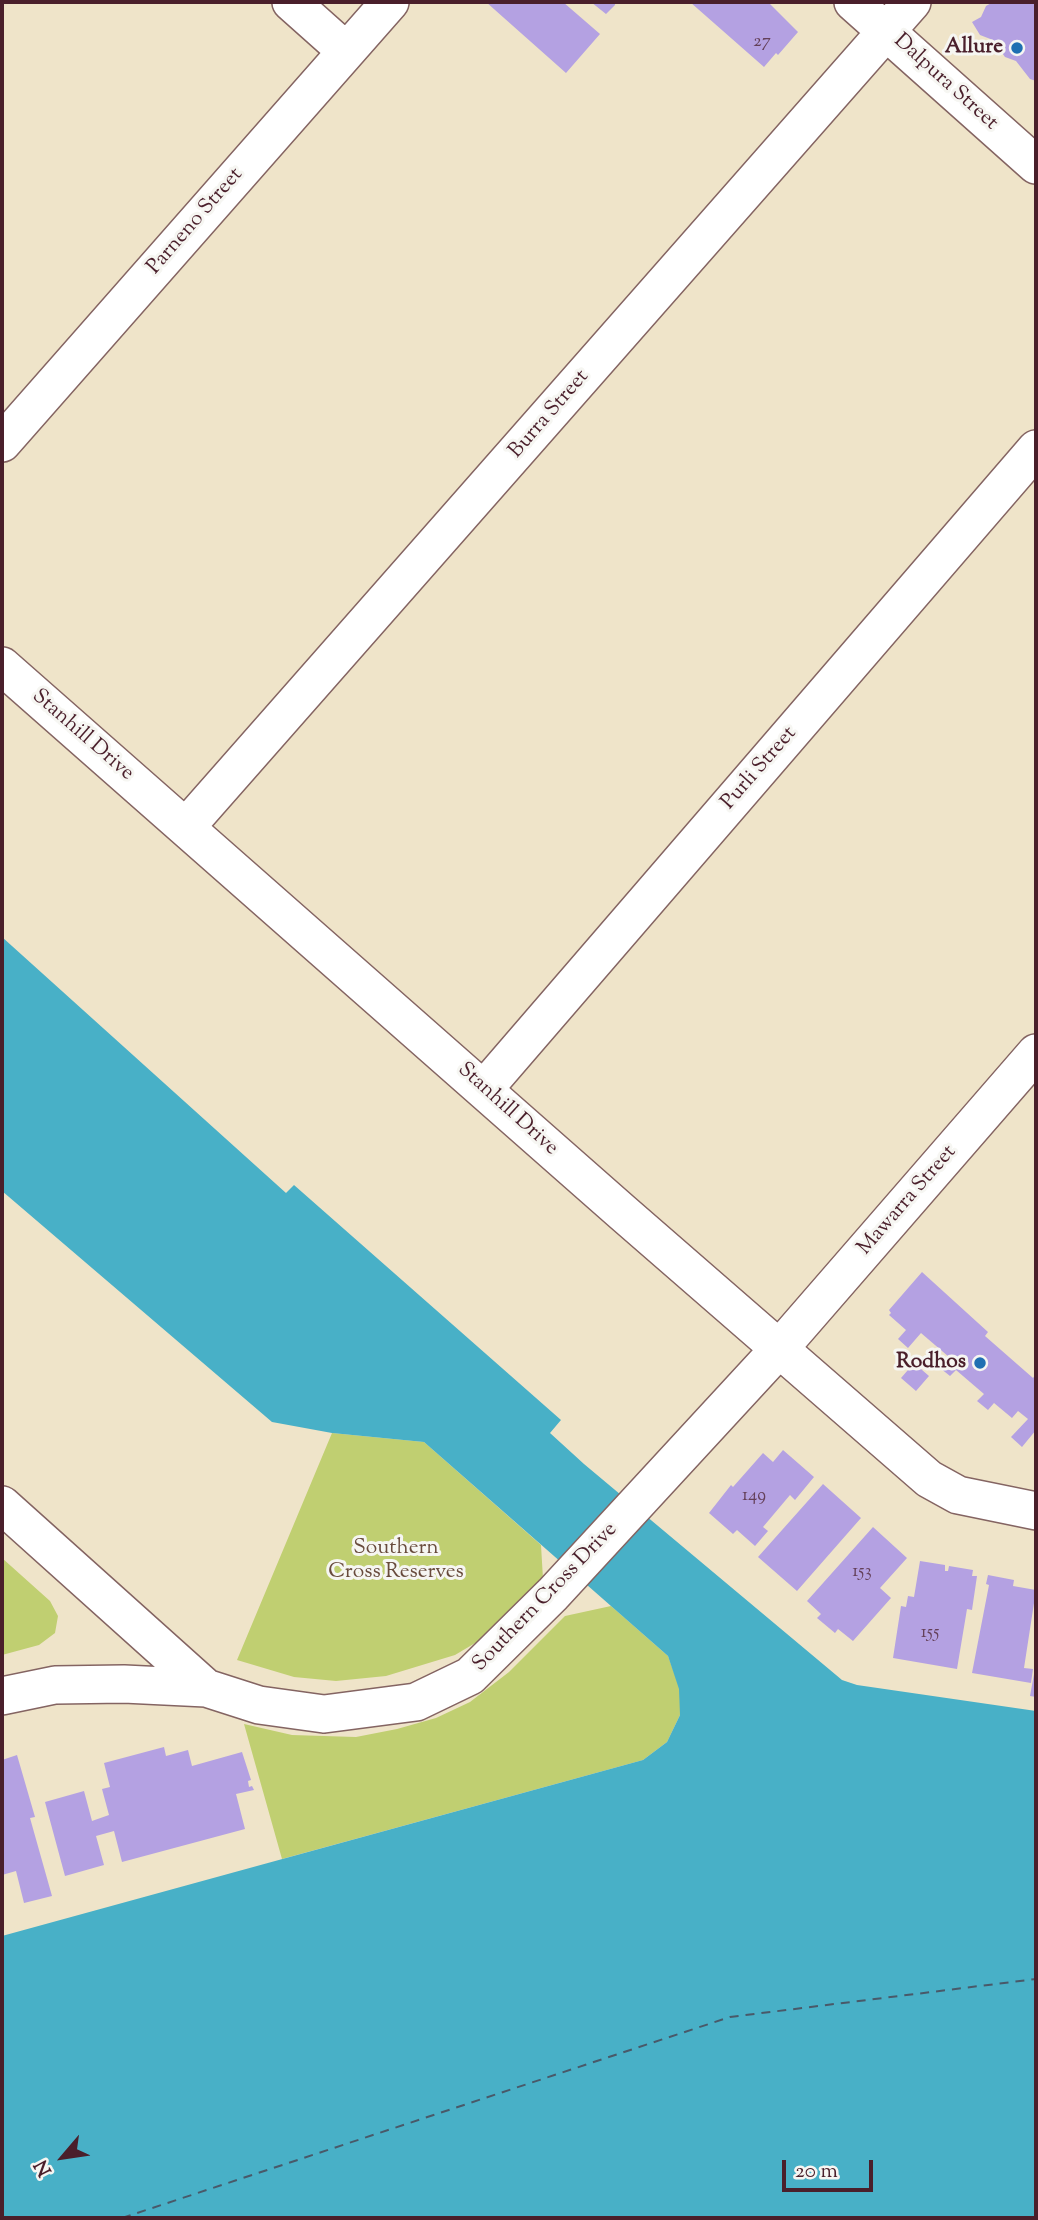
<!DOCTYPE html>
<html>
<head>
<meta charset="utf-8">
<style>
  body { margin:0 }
  #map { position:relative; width:1038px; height:2220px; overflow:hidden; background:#efe4c9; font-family:"Sorts Mill Goudy",serif }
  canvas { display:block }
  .frame { position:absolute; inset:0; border:4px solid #4a1f2b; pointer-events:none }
  .north { position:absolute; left:28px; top:2122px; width:70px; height:70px; -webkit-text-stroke:5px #f6f6f2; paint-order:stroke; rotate:241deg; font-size:19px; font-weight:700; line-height:28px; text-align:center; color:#4a1f2b }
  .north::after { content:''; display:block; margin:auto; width:24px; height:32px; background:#4a1f2b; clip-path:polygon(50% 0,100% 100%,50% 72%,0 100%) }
  .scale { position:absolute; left:782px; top:2160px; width:91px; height:32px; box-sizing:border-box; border:4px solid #4a1f2b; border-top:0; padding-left:9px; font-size:21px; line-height:24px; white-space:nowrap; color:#4a1f2b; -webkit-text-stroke:5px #f6f6f2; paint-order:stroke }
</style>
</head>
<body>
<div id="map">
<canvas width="1038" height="2220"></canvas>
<div class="frame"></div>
<div class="north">N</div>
<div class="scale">20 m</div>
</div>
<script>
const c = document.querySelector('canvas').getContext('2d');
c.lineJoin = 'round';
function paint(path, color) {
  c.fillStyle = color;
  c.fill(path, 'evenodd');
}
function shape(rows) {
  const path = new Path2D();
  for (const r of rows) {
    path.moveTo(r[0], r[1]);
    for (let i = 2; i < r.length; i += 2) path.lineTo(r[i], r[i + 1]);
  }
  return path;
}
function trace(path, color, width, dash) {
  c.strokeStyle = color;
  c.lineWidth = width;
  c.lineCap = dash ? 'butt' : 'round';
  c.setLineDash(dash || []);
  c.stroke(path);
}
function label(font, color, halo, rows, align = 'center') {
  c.font = font + ' "Sorts Mill Goudy",serif';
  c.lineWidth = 6;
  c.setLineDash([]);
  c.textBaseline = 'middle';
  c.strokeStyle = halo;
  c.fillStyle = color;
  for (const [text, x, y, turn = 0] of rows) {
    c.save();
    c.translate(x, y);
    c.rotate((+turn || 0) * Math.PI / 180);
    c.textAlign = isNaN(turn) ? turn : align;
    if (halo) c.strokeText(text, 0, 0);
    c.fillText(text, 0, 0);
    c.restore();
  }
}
const green = shape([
  [332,1433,424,1442,541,1545,543,1579,487,1636,455,1655,386,1676,336,1681,294,1677,237,1660],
  [2,1558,50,1601,58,1616,55,1633,39,1645,2,1655],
  [611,1606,668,1656,680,1689,680,1715,667,1742,643,1760,282,1859,244,1724,292,1735,356,1737,397,1729,436,1718,470,1702,509,1672,565,1616]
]);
const water = shape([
  [2,937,286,1193,294,1185,561,1420,550,1433,584,1464,842,1680,857,1685,1036,1711,1036,2218,2,2218,2,1936,643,1760,667,1742,680,1715,679,1689,668,1656,424,1442,332,1433,272,1422,2,1191]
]);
const ferry = shape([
  [122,2218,730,2017,1036,1979]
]);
const building = shape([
  [486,2,563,2,600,34,566,73],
  [591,2,615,2,615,5,606,14],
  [690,2,768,2,798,32,778,55,776,53,764,67],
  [993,2,1036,2,1036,81,1030,79,1016,61,1005,57,993,40,980,35,972,22,981,17,986,6],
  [922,1272,988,1332,985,1336,1033,1378,1036,1374,1036,1430,1022,1447,1011,1437,1028,1419,1018,1411,1012,1418,994,1403,988,1410,977,1401,984,1394,956,1370,950,1376,940,1368,949,1357,921,1333,908,1348,898,1339,906,1330,889,1315,891,1313,889,1310],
  [914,1363,929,1376,916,1391,901,1378],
  [783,1450,814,1477,795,1500,790,1495,763,1527,768,1531,755,1546,737,1530,733,1534,709,1513,731,1485,733,1487,763,1453,773,1462],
  [823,1484,861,1518,797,1591,758,1557],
  [873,1527,907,1558,880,1588,891,1598,853,1641,838,1629,835,1633,817,1618,821,1614,807,1601],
  [920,1561,945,1565,945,1571,948,1571,949,1566,973,1570,972,1576,977,1576,972,1610,967,1609,957,1669,893,1658,901,1606,906,1607,908,1596,914,1597],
  [988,1575,1014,1580,1013,1586,1036,1590,1024,1668,1033,1669,1031,1683,972,1673,989,1585,986,1584],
  [1034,1674,1036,1674,1036,1697,1030,1696],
  [164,1747,166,1756,188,1750,192,1766,242,1752,251,1780,248,1781,249,1787,252,1786,254,1790,236,1794,245,1829,122,1862,114,1831,96,1836,104,1865,65,1876,45,1802,84,1791,92,1821,109,1815,102,1789,110,1787,104,1763],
  [17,1755,35,1817,30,1818,52,1896,24,1903,16,1871,2,1875,2,1760]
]);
const minor = shape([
  [291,2,346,51],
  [853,2,1036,165],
  [2,443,390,2],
  [2,666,622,1212,929,1479,958,1495,1036,1511],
  [186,827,912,2],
  [484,1089,1036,449],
  [2,1505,206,1688],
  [2,1696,55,1685,124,1684,206,1688,259,1705,324,1714,416,1702,470,1676,553,1594,779,1349,1036,1053]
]);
const markers = [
  [1017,48,7,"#1f6fb2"],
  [980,1363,7,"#1f6fb2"]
];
const numberNames = [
  ["27",762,43],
  ["149",754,1497],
  ["153",862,1573],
  ["155",930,1634]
];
const poiNames = [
  ["Allure",1003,48],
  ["Rodhos",966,1363]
];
const streetNames = [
  ["Dalpura Street",945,83,42],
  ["Parneno Street",196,222,-49],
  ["Burra Street",550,415,-49],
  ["Stanhill Drive",82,736,41],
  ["Purli Street",760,769,-49],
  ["Stanhill Drive",507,1110,42],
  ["Mawarra Street",908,1201,-49],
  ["Southern Cross Drive",546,1598,-46]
];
const parkNames = [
  ["Southern",396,1549],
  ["Cross Reserves",396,1573]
];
paint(green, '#c0cf71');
paint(water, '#48b0c7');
trace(ferry, '#495969', 2, [9, 7]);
paint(building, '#b4a1e2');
trace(minor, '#846462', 40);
trace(minor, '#fff', 37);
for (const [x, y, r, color] of markers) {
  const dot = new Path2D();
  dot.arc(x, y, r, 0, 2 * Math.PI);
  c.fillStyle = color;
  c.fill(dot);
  trace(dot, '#f6f6f2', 2.5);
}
label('18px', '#644059', null, numberNames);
label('bold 21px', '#4a1f2b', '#f6f6f2', poiNames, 'right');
label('21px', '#4a1f2b', '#f6f6f2', streetNames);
label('21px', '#684b3c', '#f6f6f2', parkNames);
</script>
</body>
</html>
